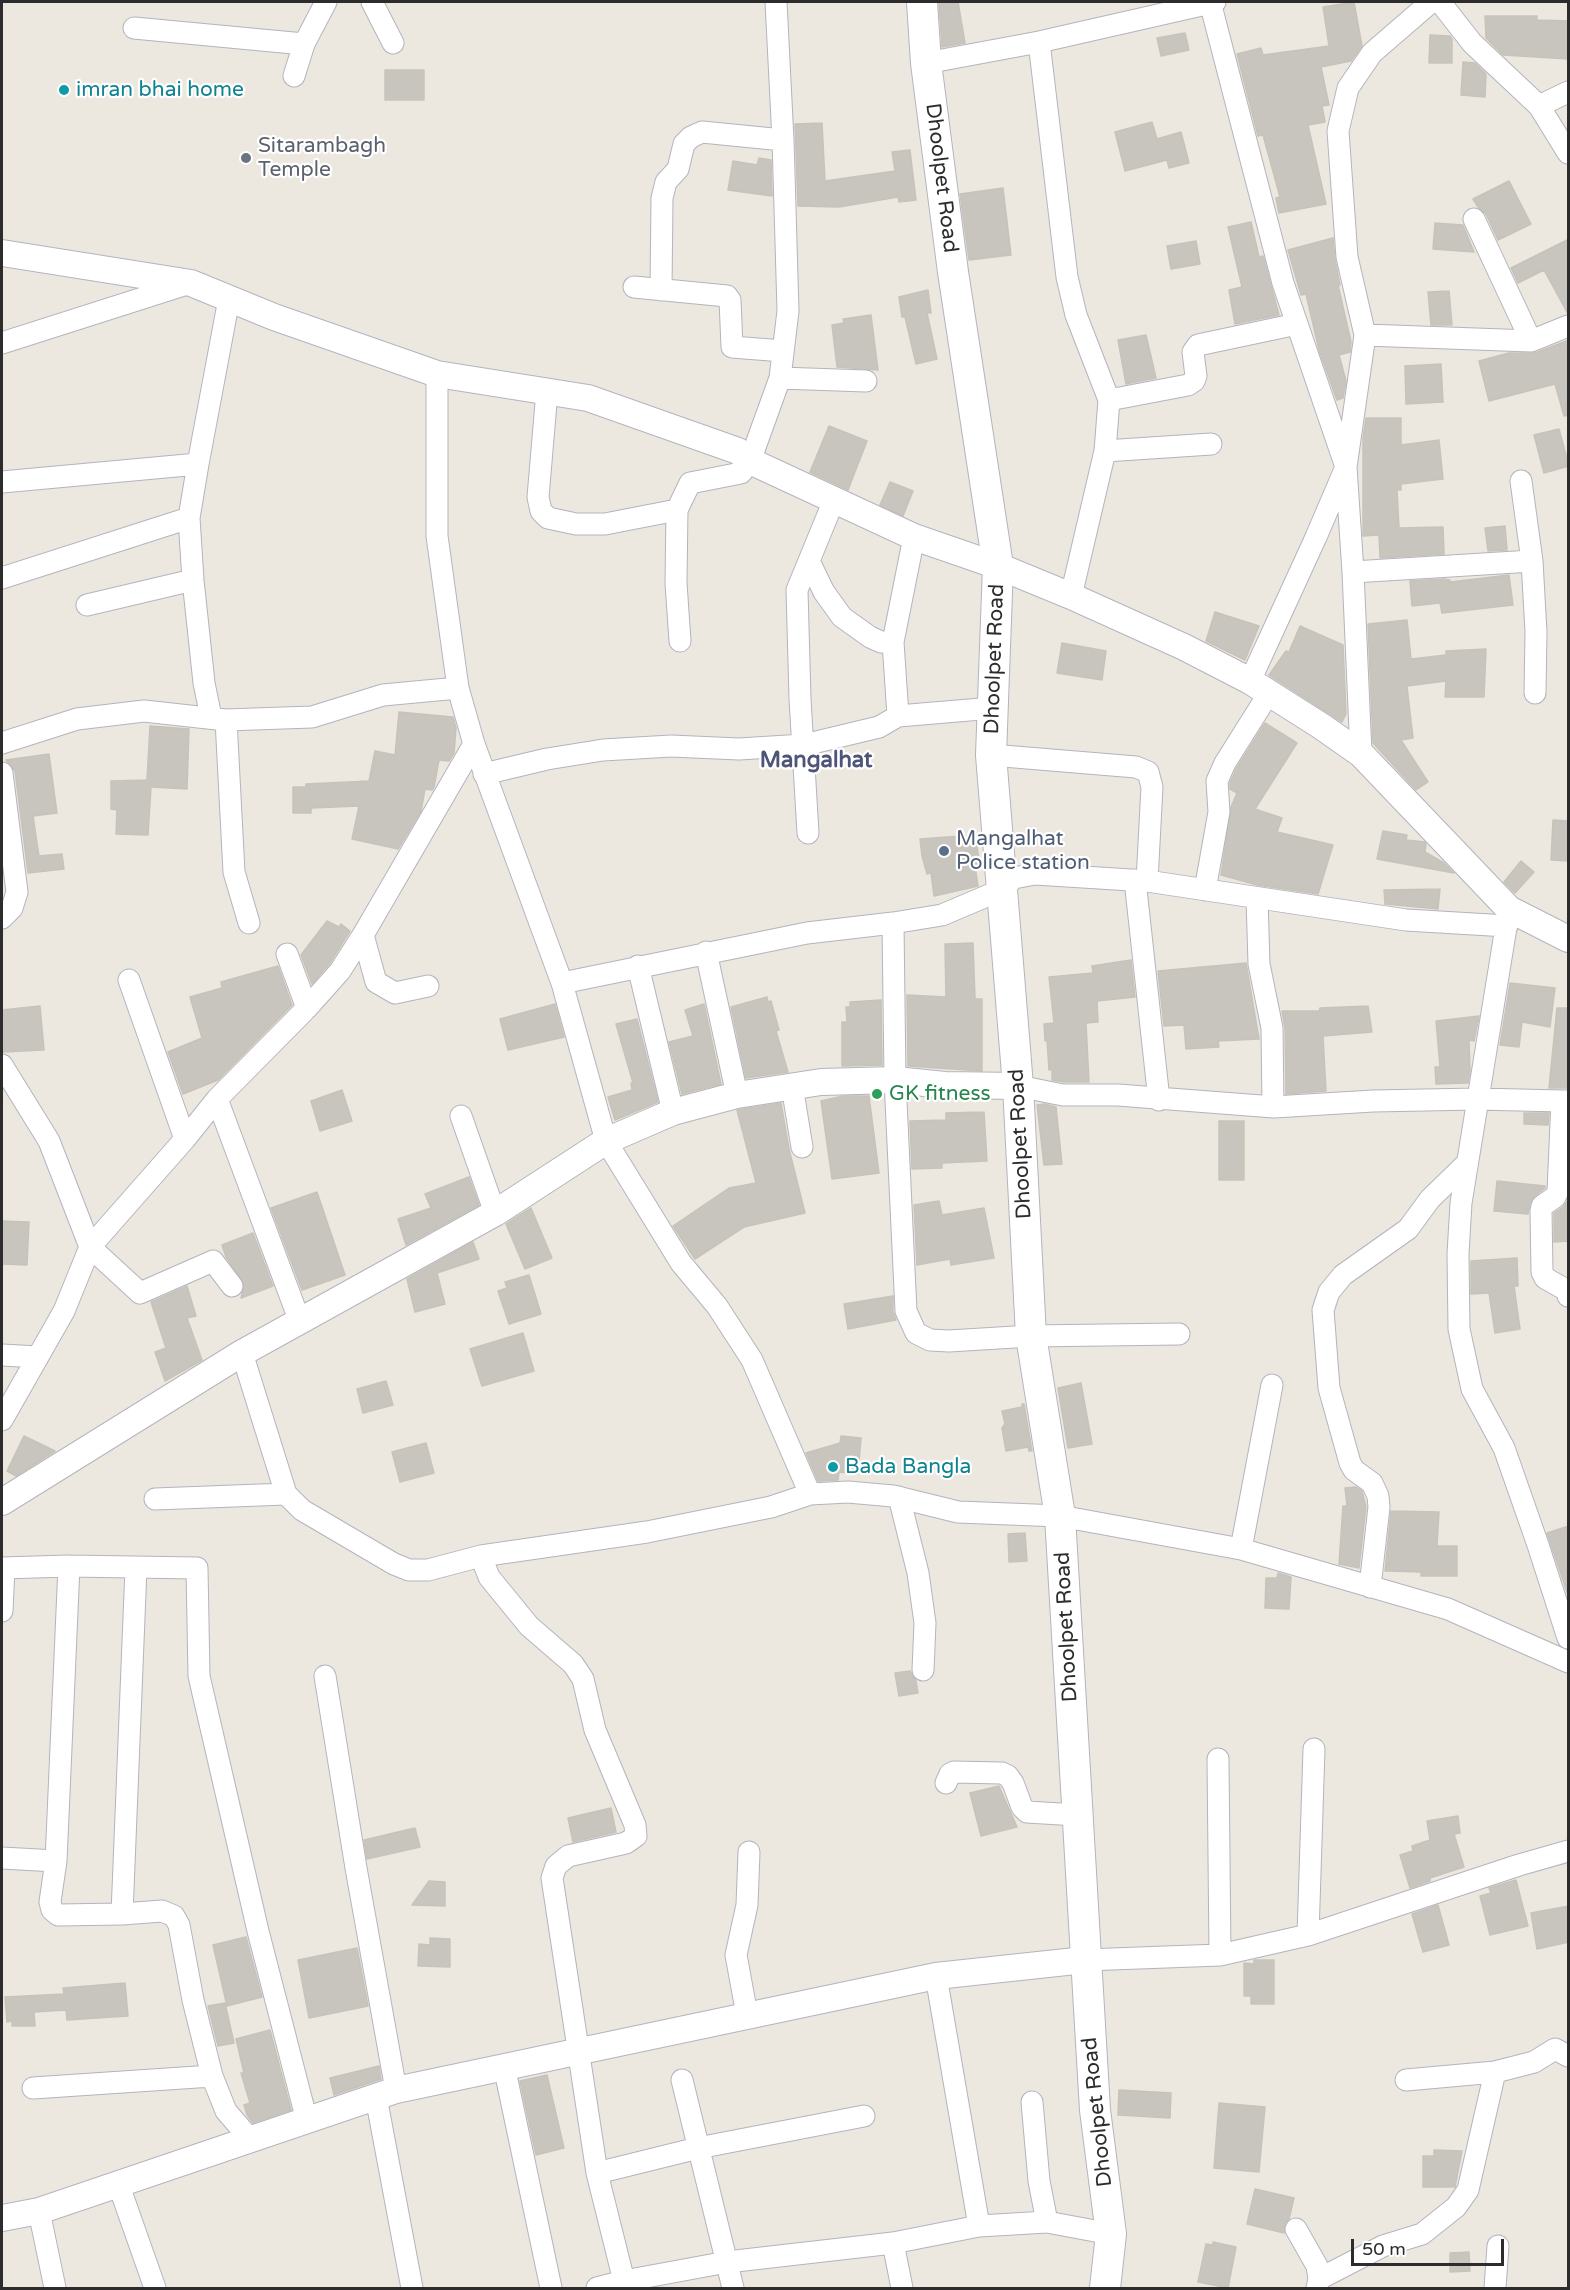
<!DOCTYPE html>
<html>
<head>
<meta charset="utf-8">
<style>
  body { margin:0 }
  #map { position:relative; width:1570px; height:2290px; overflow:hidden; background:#ece8df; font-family:"Varela Round",sans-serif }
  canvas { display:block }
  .frame { position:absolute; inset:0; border:3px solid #2c2c2c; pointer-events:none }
  .scale { position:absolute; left:1351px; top:2239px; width:153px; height:27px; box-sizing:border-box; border:3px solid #2c2c2c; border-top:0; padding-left:8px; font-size:18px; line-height:21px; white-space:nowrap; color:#2c2c2c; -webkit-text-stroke:4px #fff; paint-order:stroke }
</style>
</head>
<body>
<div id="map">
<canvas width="1570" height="2290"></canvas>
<div class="frame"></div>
<div class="scale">50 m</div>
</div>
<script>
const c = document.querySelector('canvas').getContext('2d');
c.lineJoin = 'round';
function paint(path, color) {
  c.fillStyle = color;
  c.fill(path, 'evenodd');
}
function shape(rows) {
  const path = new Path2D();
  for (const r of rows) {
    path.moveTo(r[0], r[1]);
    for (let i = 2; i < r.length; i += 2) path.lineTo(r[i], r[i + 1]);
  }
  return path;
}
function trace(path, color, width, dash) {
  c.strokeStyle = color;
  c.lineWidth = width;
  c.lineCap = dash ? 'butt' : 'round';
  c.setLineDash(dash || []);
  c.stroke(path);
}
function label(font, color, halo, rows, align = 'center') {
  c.font = font + ' "Varela Round",sans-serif';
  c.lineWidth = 4.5;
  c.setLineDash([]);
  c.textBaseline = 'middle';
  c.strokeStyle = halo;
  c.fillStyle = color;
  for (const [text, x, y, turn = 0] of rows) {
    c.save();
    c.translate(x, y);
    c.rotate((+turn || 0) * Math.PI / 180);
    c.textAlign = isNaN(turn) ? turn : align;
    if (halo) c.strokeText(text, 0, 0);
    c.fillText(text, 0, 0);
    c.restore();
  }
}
const building = shape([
  [939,2,958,2,965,43,942,47,939,2],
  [1354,2,1362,46,1351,61,1321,67,1329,105,1322,106,1325,122,1308,125,1326,204,1279,213,1276,198,1280,197,1263,135,1258,136,1237,54,1261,48,1263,55,1329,46,1323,7,1354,2],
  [1485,16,1537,16,1537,20,1569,21,1569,59,1503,55,1486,38,1485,16],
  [1185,33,1189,50,1161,56,1157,38,1185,33],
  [1430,35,1450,36,1452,39,1452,63,1429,63,1430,35],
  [1463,62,1475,63,1486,74,1485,97,1461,95,1463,62],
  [385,70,424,70,424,100,385,100,385,70],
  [1152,122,1157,139,1181,132,1189,163,1169,168,1167,160,1125,171,1115,132,1152,122],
  [822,123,825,181,895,171,892,152,910,150,916,200,899,202,898,197,839,207,798,206,795,124,822,123],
  [759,158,771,160,772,196,728,190,733,161,757,165,759,158],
  [1509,181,1531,224,1498,240,1486,214,1478,207,1473,199,1509,181],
  [1003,188,1011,255,969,260,960,194,1003,188],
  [1251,222,1259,257,1263,256,1279,315,1235,324,1229,290,1242,287,1228,227,1251,222],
  [1435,223,1463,225,1474,252,1433,249,1435,223],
  [1333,238,1335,260,1340,285,1338,285,1351,342,1350,352,1339,355,1346,381,1343,398,1337,400,1319,350,1306,294,1301,295,1288,250,1333,238],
  [1569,239,1569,313,1568,314,1544,270,1518,283,1511,268,1569,239],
  [1196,241,1200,264,1171,269,1167,246,1196,241],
  [928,290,931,313,927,313,937,359,916,364,905,317,902,317,899,297,928,290],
  [1449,291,1452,325,1431,325,1428,292,1449,291],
  [871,315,878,370,837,367,832,325,844,323,843,319,871,315],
  [1146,335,1156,378,1126,384,1118,340,1146,335],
  [1569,340,1569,415,1564,416,1555,384,1489,401,1479,361,1509,353,1535,353,1569,340],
  [1441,364,1443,402,1406,404,1405,366,1441,364],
  [1366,418,1401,418,1401,445,1439,440,1443,479,1401,484,1401,490,1397,490,1399,528,1443,527,1444,554,1380,558,1379,535,1363,536,1363,438,1366,418],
  [829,426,867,441,848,490,810,472,829,426],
  [1559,429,1569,466,1544,473,1534,435,1559,429],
  [890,482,913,491,903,516,880,505,890,482],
  [1505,526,1507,550,1488,551,1485,528,1505,526],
  [1509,575,1513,605,1442,613,1440,603,1412,606,1410,581,1444,579,1450,580,1450,582,1509,575],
  [1215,612,1259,626,1245,660,1206,641,1215,612],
  [1407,620,1411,659,1446,655,1446,651,1486,649,1484,697,1445,697,1446,681,1407,686,1413,738,1401,740,1428,782,1416,790,1373,743,1368,624,1407,620],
  [1300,626,1343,645,1346,714,1342,722,1269,675,1286,651,1289,652,1300,626],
  [1062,643,1106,651,1102,680,1057,673,1062,643],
  [399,712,453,717,456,728,454,753,449,761,439,760,434,787,432,790,425,789,421,811,398,849,352,839,359,806,311,808,311,813,293,813,293,787,306,787,306,784,369,781,375,751,395,755,399,712],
  [1265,723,1297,743,1255,809,1282,818,1277,832,1333,845,1318,894,1257,885,1221,875,1231,807,1237,793,1230,789,1230,783,1236,769,1265,723],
  [150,726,189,729,187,789,151,787,148,835,116,834,117,810,111,809,111,781,147,780,150,726],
  [49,754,57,813,33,816,39,856,62,854,64,869,28,873,15,771,6,760,49,754],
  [1553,820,1569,821,1569,861,1551,860,1553,820],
  [1383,831,1407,835,1406,840,1425,842,1426,844,1425,852,1444,863,1454,873,1377,859,1383,831],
  [975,835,980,865,975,866,978,886,934,896,931,873,927,874,922,856,920,839,975,835],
  [1521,861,1534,872,1515,893,1504,882,1521,861],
  [1440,889,1438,909,1385,904,1384,890,1440,889],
  [327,921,339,927,341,924,350,931,330,963,312,984,301,955,327,921],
  [973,943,975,999,982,999,982,1071,908,1066,907,995,946,997,945,944,973,943],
  [1131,960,1135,997,1097,1001,1098,1022,1086,1023,1089,1082,1064,1082,1052,1080,1052,1069,1049,1070,1047,1040,1045,1041,1044,1024,1054,1023,1049,977,1093,973,1092,966,1131,960],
  [1246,963,1259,1039,1218,1041,1219,1047,1186,1049,1184,1025,1164,1026,1158,971,1246,963],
  [278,966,292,1005,218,1080,183,1094,168,1052,202,1038,190,997,222,988,221,982,278,966],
  [1510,983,1555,988,1550,1027,1522,1022,1519,1047,1500,1045,1510,983],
  [767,997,768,1002,771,1001,779,1030,776,1031,788,1072,746,1078,731,1007,767,997],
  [881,1000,882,1065,842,1066,842,1022,847,1022,846,1007,850,1007,850,1002,881,1000],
  [555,1004,564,1037,508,1050,500,1019,555,1004],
  [704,1004,721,1084,682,1094,669,1042,693,1036,685,1010,704,1004],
  [40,1006,44,1050,2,1052,2,1010,40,1006],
  [1368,1006,1372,1032,1323,1036,1326,1091,1286,1094,1285,1028,1282,1011,1319,1011,1320,1008,1368,1006],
  [1557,1008,1569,1008,1569,1088,1549,1088,1557,1008],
  [1479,1016,1474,1041,1469,1040,1470,1071,1468,1083,1436,1084,1435,1067,1440,1067,1436,1021,1479,1016],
  [637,1019,658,1102,615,1120,608,1097,632,1090,631,1083,633,1083,616,1024,637,1019],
  [342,1090,352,1121,320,1131,311,1101,342,1090],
  [843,1096,869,1096,879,1173,832,1179,821,1101,843,1096],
  [781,1103,789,1149,805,1213,744,1227,695,1259,673,1226,729,1188,756,1183,737,1110,781,1103],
  [1045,1104,1056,1107,1062,1164,1044,1165,1037,1105,1045,1104],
  [984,1112,987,1161,942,1163,942,1168,912,1169,910,1121,946,1120,946,1113,984,1112],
  [1524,1113,1549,1113,1548,1125,1524,1124,1524,1113],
  [1219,1121,1244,1121,1244,1180,1219,1180,1219,1121],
  [469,1177,479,1205,406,1245,398,1219,431,1208,425,1194,469,1177],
  [1497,1181,1545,1186,1545,1188,1535,1196,1530,1203,1528,1214,1494,1211,1497,1181],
  [317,1192,345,1275,302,1290,271,1208,317,1192],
  [1569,1199,1569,1241,1554,1242,1554,1213,1563,1207,1569,1199],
  [939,1201,942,1215,984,1208,994,1258,951,1265,950,1259,917,1265,914,1205,939,1201],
  [531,1208,552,1258,525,1269,506,1224,531,1208],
  [2,1221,29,1222,27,1265,2,1264,2,1221],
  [253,1233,273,1286,241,1298,244,1284,226,1257,222,1245,253,1233],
  [473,1242,479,1259,437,1273,445,1304,415,1312,407,1279,473,1242],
  [1517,1258,1518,1286,1514,1286,1520,1329,1495,1333,1489,1293,1471,1294,1471,1261,1517,1258],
  [529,1275,541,1314,509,1324,498,1291,507,1288,505,1282,529,1275],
  [187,1286,196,1316,187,1318,202,1360,165,1381,155,1352,166,1348,151,1302,187,1286],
  [893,1296,893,1312,896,1320,848,1329,844,1304,893,1296],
  [523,1333,534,1371,482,1386,470,1349,523,1333],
  [386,1381,393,1405,363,1413,357,1389,386,1381],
  [1081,1383,1092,1444,1068,1448,1058,1388,1081,1383],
  [1022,1404,1024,1404,1032,1451,1029,1451,1028,1447,1006,1451,1002,1428,1005,1424,1002,1411,1022,1407,1022,1404],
  [24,1436,55,1451,16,1476,7,1471,24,1436],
  [841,1436,861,1438,858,1474,839,1472,838,1480,818,1481,806,1453,840,1443,841,1436],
  [426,1443,434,1473,400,1482,392,1452,426,1443],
  [1356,1487,1362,1491,1366,1507,1359,1568,1339,1564,1343,1506,1347,1506,1345,1488,1356,1487],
  [1391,1511,1439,1512,1437,1546,1457,1546,1457,1576,1421,1576,1421,1572,1385,1571,1391,1511],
  [1569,1526,1569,1598,1547,1533,1569,1526],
  [1025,1533,1027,1561,1009,1562,1008,1534,1025,1533],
  [1278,1573,1291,1577,1289,1609,1265,1608,1266,1578,1277,1578,1278,1573],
  [910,1671,916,1681,918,1693,899,1696,895,1673,910,1671],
  [999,1786,1017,1827,981,1836,970,1793,999,1786],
  [611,1808,616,1832,573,1842,568,1818,611,1808],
  [1458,1816,1460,1833,1454,1834,1464,1867,1430,1878,1430,1881,1410,1888,1400,1855,1413,1851,1412,1846,1430,1840,1427,1821,1458,1816],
  [415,1828,420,1847,367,1859,364,1840,415,1828],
  [1516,1880,1528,1926,1490,1935,1480,1896,1491,1893,1489,1888,1516,1880],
  [429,1881,445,1882,445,1906,412,1905,429,1881],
  [1438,1905,1449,1945,1423,1952,1412,1914,1438,1905],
  [1569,1906,1569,1942,1537,1949,1531,1913,1569,1906],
  [246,1937,262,1997,227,2006,213,1945,246,1937],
  [430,1938,450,1939,450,1967,418,1966,419,1944,430,1945,430,1938],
  [357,1948,368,2006,309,2018,298,1960,357,1948],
  [1254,1960,1274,1960,1274,2004,1251,2004,1251,1996,1244,1996,1244,1963,1254,1964,1254,1960],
  [125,1983,128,2016,67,2020,66,2010,34,2012,35,2026,12,2026,12,2021,7,2022,5,1997,64,1994,63,1988,125,1983],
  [225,2003,234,2043,218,2046,208,2006,225,2003],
  [270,2030,291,2110,253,2123,247,2115,244,2105,250,2103,241,2073,244,2073,236,2039,270,2030],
  [379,2066,381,2079,334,2095,330,2078,379,2066],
  [547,2075,564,2148,536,2155,520,2081,547,2075],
  [1119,2090,1171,2093,1170,2118,1118,2115,1119,2090],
  [1219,2103,1265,2107,1259,2172,1214,2168,1219,2103],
  [1434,2150,1462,2151,1455,2187,1423,2187,1423,2156,1434,2156,1434,2150],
  [1255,2189,1294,2198,1289,2219,1285,2223,1284,2233,1247,2224,1255,2189],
  [1213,2242,1236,2247,1228,2288,1198,2282,1206,2244,1213,2245,1213,2242],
  [1469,2252,1470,2271,1450,2272,1450,2253,1469,2252]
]);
const minor = shape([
  [372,2,393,43],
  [1210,2,1283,283,1346,467,1316,537,1250,681],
  [1431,2,1372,53,1348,88,1338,131,1347,257,1365,335,1531,341,1568,326],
  [1440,2,1472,43,1539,106,1568,153],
  [134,28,304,44],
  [1039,42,1067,277,1076,315,1109,400,1105,451,1071,596],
  [926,63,1039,42,1215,2],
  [294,76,304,44,326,2],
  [1539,106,1568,92],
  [1474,219,1531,341],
  [634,287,727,296,730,300,732,347,783,351],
  [661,290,662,198,666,182,678,169,684,144,691,137,702,132,783,140],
  [2,343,190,283],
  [780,378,866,381],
  [547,391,538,497,541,511,548,518,576,524,605,524,677,510],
  [1109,400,1188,385,1194,381,1196,376,1193,352,1198,345,1297,324],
  [1105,451,1211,444],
  [198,464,189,518,193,580,204,683,211,717],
  [1521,481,1532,561,1536,632,1535,693],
  [2,482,198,464,229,299],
  [809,561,824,592,842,617,870,637,881,642,893,642],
  [1353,572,1532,561],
  [2,578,189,518],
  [87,605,193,580],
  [680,641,676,583,677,510,690,483,741,473,750,461,780,378,788,311,783,140,776,2],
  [898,716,993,708],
  [226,720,234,872,249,923],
  [2,743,77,719,144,711,226,720,312,717,383,695,458,688],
  [474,744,562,983,606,1141,681,1263,717,1306,752,1360,810,1494],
  [1361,754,1353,572,1346,467,1365,335],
  [991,755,1136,767,1148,772,1152,787,1147,881],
  [2,773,17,892,12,908,2,918],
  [484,774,547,759,603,750,671,746,739,749,804,745,879,727,898,716,893,642,914,537],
  [808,833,800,699,797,590,834,500],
  [1135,880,1159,1100],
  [1205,890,1219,812,1217,781,1225,763,1269,693],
  [1257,898,1259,964,1272,1028,1273,1107],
  [1509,909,1461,1203,1458,1254,1459,1329,1472,1389,1504,1448,1538,1545,1568,1638],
  [893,923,942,915,1001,890,1014,878,1035,874,1147,881,1406,920,1507,926],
  [363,935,376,982,395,993,428,986],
  [706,952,737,1095],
  [287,954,307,1008],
  [638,966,673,1112],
  [129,980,185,1139],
  [562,983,807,933,893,923,895,1080,906,1311,916,1333,930,1340,949,1341,1031,1336,1179,1334],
  [2,1065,49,1141,90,1247,140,1293,213,1261,232,1286],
  [792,1086,802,1147],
  [1018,1086,1063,1095,1118,1095,1274,1107,1373,1101,1477,1099,1562,1101],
  [217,1099,300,1322],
  [1568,1101,1562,1101,1558,1191,1555,1197,1542,1206,1541,1211,1542,1272,1545,1278,1568,1291,1568,1296],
  [461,1116,495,1213],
  [242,1353,286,1494,302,1510,394,1564,409,1570,428,1570,481,1556,647,1532,771,1507,810,1494,848,1492,893,1496,958,1512,1060,1516,1241,1549,1448,1609,1568,1662],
  [2,1355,38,1357],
  [2,1420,64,1311,90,1247,185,1139,217,1099,307,1008,340,971,363,935,474,744,458,688,437,536,437,374],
  [899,1497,918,1573,925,1623,923,1670],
  [155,1499,286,1494],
  [1241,1549,1272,1385],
  [481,1556,489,1577,529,1626,573,1664,583,1679,595,1730,635,1825,636,1836,626,1843,568,1856,556,1866,552,1878,597,2173,624,2281,727,2262,893,2243,979,2226],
  [69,1566,56,1861,50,1902,52,1910,58,1915,122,1914,162,1911,174,1916,179,1925,193,2000,212,2076,226,2111,251,2140],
  [2,1568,69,1566,197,1568,199,1676,258,1931,307,2121],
  [1370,1587,1379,1507,1378,1496,1372,1483,1354,1470,1350,1463,1329,1388,1323,1310,1329,1292,1343,1275,1408,1229,1430,1199,1465,1165],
  [2,1611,4,1568],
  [325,1676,356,1868,396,2090],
  [1218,1759,1220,1955],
  [946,1783,950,1774,954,1772,1002,1773,1008,1776,1013,1783,1022,1807,1027,1812,1077,1815],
  [2,1858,56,1861],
  [122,1914,136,1568],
  [1308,1935,1314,1749],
  [1085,1960,1220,1955,1308,1935,1519,1865,1568,1851],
  [936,1976,979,2226,1047,2222,1039,2181,1032,2102],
  [747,2015,736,1955,747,1905,749,1852],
  [504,2066,551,2288],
  [1495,2072,1534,2062,1555,2049,1568,2056],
  [682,2080,733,2288],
  [33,2088,212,2076],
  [376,2097,412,2288],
  [597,2173,698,2148,864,2116],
  [118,2183,155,2288],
  [39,2211,55,2288],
  [1047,2222,1111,2234],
  [1296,2229,1317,2266,1319,2279,1317,2288],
  [893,2243,902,2288],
  [1319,2279,1383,2246,1422,2234,1456,2207,1468,2190,1495,2072,1406,2080],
  [597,2288,624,2281,625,2288],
  [1495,2288,1498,2246]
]);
const tertiary = shape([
  [2,253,191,283,274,317,437,374,588,398,738,451,750,461,914,537,998,566,1071,596,1184,647,1250,681,1321,726,1361,754,1509,909,1568,939],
  [2,1502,242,1353,495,1213,606,1141,673,1112,737,1095,821,1082,895,1080,945,1085,1018,1086],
  [2,2218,39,2211,396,2090,936,1976,1085,1960]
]);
const secondary = shape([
  [922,2,926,63,953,272,998,566,991,755,1018,1086,1031,1336,1060,1516,1095,2110,1111,2234,1105,2288]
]);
const markers = [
  [64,90,6,"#0f9aa8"],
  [246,158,6,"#6b7280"],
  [944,851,6,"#5c6f8a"],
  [877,1094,6,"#2e9e5b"],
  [833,1467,6,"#0f9aa8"]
];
const cultureNames = [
  ["imran bhai home",76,90],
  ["Bada Bangla",845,1467]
];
const worshipNames = [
  ["Sitarambagh",258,146],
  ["Temple",258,170]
];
const streetNames = [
  ["Dhoolpet Road",941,178,83],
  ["Dhoolpet Road",995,659,-88],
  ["Dhoolpet Road",1021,1144,-93],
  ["Dhoolpet Road",1067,1627,-93],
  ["Dhoolpet Road",1098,2112,-96]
];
const serviceNames = [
  ["Mangalhat",956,839],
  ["Police station",956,863]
];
const leisureNames = [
  ["GK fitness",889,1094]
];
const neighbourhoodNames = [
  ["Mangalhat",816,761]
];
paint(building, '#c8c4be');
trace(building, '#c8c3b9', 1.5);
trace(minor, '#b3b4be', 23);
trace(tertiary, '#b3b4be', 28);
trace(secondary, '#b3b4be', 32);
trace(minor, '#fff', 21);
trace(tertiary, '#fff', 26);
trace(secondary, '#fff', 30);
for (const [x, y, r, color] of markers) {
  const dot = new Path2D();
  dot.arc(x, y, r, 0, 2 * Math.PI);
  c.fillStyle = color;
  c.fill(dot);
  trace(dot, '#fff', 2);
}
label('21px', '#0d838f', '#fff', cultureNames, 'left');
label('21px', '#5b616d', '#fff', worshipNames, 'left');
label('21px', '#2c2c2c', '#fff', streetNames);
label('21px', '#4e5e75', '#fff', serviceNames, 'left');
label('21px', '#27864d', '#fff', leisureNames, 'left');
label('bold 22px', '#4f5479', '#fff', neighbourhoodNames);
</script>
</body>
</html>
